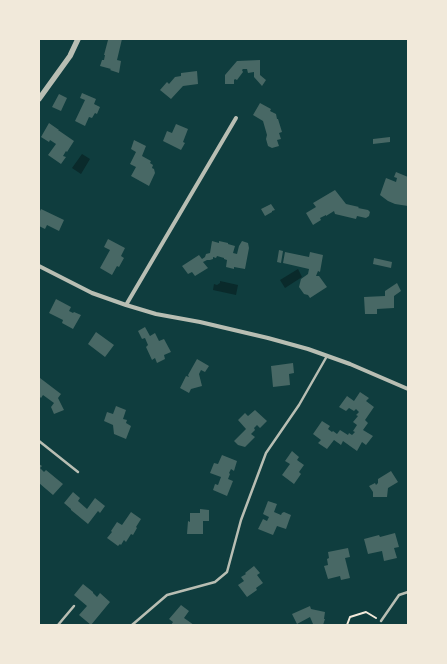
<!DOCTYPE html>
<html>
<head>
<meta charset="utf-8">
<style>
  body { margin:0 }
  #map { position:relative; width:447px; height:664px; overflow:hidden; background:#0f3d3e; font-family:"Zilla Slab",serif }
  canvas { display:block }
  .frame { position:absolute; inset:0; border:40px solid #f1e9da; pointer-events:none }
</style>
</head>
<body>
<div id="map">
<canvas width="447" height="664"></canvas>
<div class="frame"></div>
</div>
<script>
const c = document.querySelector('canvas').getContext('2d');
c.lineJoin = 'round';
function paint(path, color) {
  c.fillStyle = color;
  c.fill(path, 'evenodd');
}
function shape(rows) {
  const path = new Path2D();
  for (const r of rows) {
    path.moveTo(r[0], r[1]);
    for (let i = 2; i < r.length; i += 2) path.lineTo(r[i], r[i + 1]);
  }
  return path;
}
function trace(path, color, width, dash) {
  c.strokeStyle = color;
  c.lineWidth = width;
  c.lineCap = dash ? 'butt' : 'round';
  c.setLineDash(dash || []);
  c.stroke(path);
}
const water = shape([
  [82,154,90,159,81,174,72,168],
  [298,269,302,277,285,288,280,280],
  [220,281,238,285,236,295,213,290,214,284,217,285,220,283]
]);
const building = shape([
  [111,39,122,39,117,60,121,61,119,73,110,70,111,69,100,66,102,60,104,60,105,55,104,55,108,40,111,40],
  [260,60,260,75,266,80,262,86,254,77,254,72,248,73,247,69,243,69,242,70,243,72,237,80,235,79,234,80,234,84,225,84,225,75,237,61],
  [197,71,198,84,183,86,171,99,160,90,167,82,169,84,175,77,181,76,181,73],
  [82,93,96,99,94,104,100,107,97,114,95,113,92,118,89,117,85,126,75,121,85,100,80,98],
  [59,94,67,98,61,111,52,107],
  [260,103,271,109,270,111,276,114,277,119,278,119,282,132,279,133,281,139,277,140,279,146,272,148,268,146,266,139,267,135,263,121,253,115],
  [49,123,59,130,58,130,74,141,67,152,66,151,63,156,66,157,61,164,48,155,56,144,50,140,49,142,41,137],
  [176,124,188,129,183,142,185,143,181,150,163,141,167,131,172,133],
  [390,137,390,142,373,144,373,139],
  [134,140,146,146,142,156,151,161,150,163,153,165,152,168,154,169,155,173,149,186,131,176,136,167,130,164,136,152,131,149],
  [396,172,408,177,408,206,395,204,388,201,380,195,386,178,396,182,397,178,394,177],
  [335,190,346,204,359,207,358,208,368,210,370,212,369,216,366,218,357,216,356,219,335,214,334,211,326,216,326,215,320,218,321,220,313,225,306,213,316,207,313,203],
  [271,204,275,210,272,211,272,212,265,216,261,209],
  [41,209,64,220,59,231,47,225,45,229,39,226,39,213],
  [108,239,125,248,121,256,124,258,119,267,117,266,112,275,100,268,110,250,104,247],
  [212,241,219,243,219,241,228,243,228,244,235,246,233,253,237,254,239,246,242,241,248,243,249,248,245,269,234,267,234,269,226,267,227,260,224,259,224,258,217,256,216,258,213,257,213,259,210,260,207,260,203,262,208,268,195,276,192,272,188,274,182,266,199,255,202,259,205,257,206,254,210,253],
  [279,250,283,251,281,263,277,262],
  [285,252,309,257,310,252,323,255,320,272,318,271,316,276,319,276,327,287,310,298,308,295,304,294,299,287,301,279,308,274,309,269,283,263],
  [374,258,392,262,391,268,373,264],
  [397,283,401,291,394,296,394,308,377,309,377,314,365,314,364,297,385,296,385,291],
  [56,299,71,307,69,311,73,313,74,312,81,315,73,329,62,323,63,320,49,313],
  [145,327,150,336,155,333,159,341,164,339,171,352,164,355,165,359,157,363,155,358,152,360,146,347,148,345,145,338,142,339,138,331],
  [96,332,114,345,105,357,88,344],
  [197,359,209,366,205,372,201,370,199,374,202,386,191,389,189,393,180,388,186,376,189,377,188,375],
  [293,363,294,373,289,374,290,385,273,387,271,366],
  [40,378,61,394,58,398,64,410,54,414,51,407,54,403,43,395,41,398,39,396,39,380],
  [360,392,369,398,366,401,374,407,365,420,368,423,363,430,373,436,366,445,362,442,357,451,343,441,341,445,334,440,327,449,318,443,321,440,313,434,322,421,330,426,328,429,332,432,333,431,337,434,340,430,348,435,349,433,352,435,355,432,353,431,357,425,353,422,358,416,356,415,359,412,356,409,354,411,349,408,346,411,339,407,347,396,354,401],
  [116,406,126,410,123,419,127,420,126,423,131,426,126,439,114,434,113,425,104,421,107,412,113,414],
  [255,410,267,421,260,428,257,425,254,428,255,430,251,434,255,437,245,447,238,445,234,441,246,429,238,420,245,413,248,416],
  [292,451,299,457,297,460,304,465,299,472,301,474,294,484,282,475,290,464,285,461],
  [222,455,237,461,234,471,231,469,229,473,230,474,228,479,233,481,227,496,213,490,215,484,218,485,221,477,210,473,214,463,218,464],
  [39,464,42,466,40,468,44,472,46,470,63,484,53,495,39,483],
  [391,471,398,482,388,488,387,497,373,497,373,492,369,486,375,483,376,485,378,483,378,479],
  [73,492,80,498,78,501,87,509,95,498,105,506,100,513,98,511,88,524,71,510,71,509,64,503],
  [268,501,277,504,274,512,281,515,282,513,284,512,291,515,286,529,277,526,273,535,258,529,263,519,267,521,269,517,263,514],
  [200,509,209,510,209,521,203,521,203,534,187,534,188,521,190,522,190,513,200,513],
  [131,512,141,519,136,527,137,528,133,535,131,534,126,542,124,540,121,545,120,544,118,546,107,538,112,532,111,531,117,522,122,525],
  [395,533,399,547,394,548,397,558,384,561,382,551,368,554,364,539,379,535,380,537],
  [348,548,350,557,345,558,350,578,341,580,340,576,328,579,324,566,328,565,327,559,329,558,328,552],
  [254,566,260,573,257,575,263,583,256,588,257,590,247,597,238,585,244,581,241,577,246,574,245,573],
  [83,584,93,592,93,593,97,597,100,593,110,602,91,625,79,615,87,606,74,595],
  [181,605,189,611,184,618,194,625,171,625,173,622,169,619],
  [310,606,311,609,325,612,324,619,325,619,323,625,313,624,310,617,297,624,292,614]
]);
const path = shape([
  [347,625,350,617,366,612,376,618]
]);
const service = shape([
  [39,441,78,472],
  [381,621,399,595,408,592],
  [58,625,74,606],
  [132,625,167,595,215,582,227,572,241,520,266,453,299,405,327,356]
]);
const minor = shape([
  [39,266,92,293,126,305,156,314,200,322,268,338,308,349,350,364,408,389],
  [126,305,236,118]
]);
const tertiary = shape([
  [39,99,70,56,78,39]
]);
paint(water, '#0a2a2b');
paint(building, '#486865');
trace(path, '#f1e9da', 2);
trace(service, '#b8beb3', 2.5);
trace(minor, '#b8beb3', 4);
trace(tertiary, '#b8beb3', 5.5);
</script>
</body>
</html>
